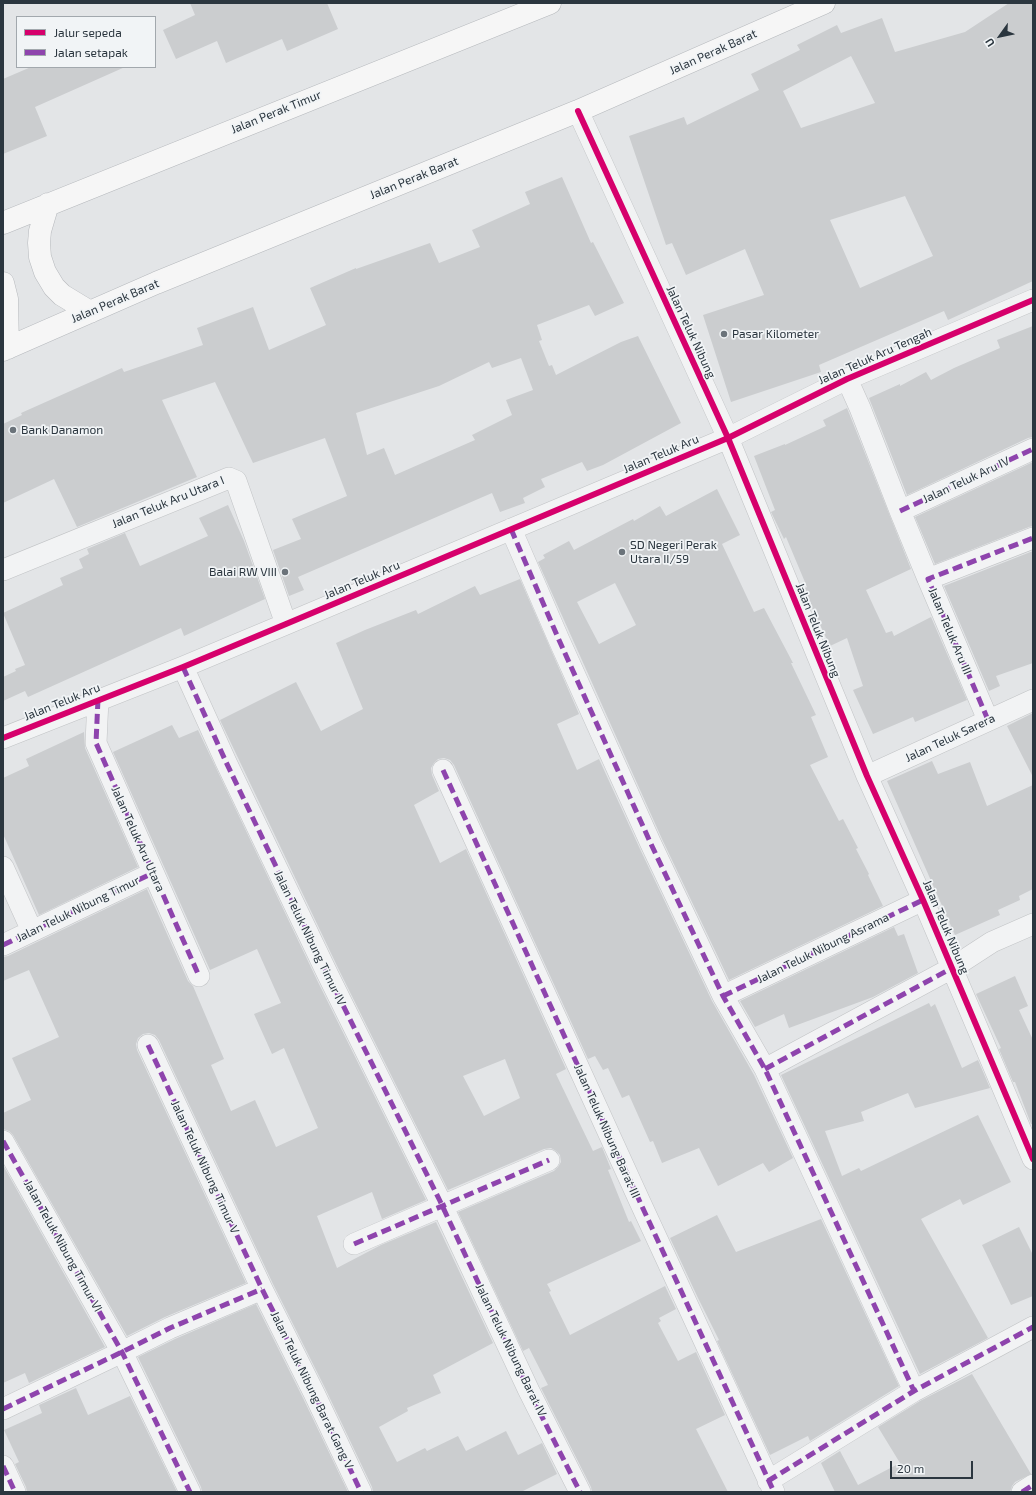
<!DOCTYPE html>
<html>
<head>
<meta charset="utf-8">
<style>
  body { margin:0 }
  #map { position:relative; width:1036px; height:1495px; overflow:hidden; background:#e3e5e7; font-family:"Exo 2",sans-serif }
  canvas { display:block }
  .frame { position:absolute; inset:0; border:4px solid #2b363f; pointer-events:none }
  .legend { position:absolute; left:16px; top:16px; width:140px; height:52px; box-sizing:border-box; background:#f1f4f6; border:1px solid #a2a8ad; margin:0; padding:5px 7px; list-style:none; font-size:12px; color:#2b363f }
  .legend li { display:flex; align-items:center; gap:8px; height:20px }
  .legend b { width:20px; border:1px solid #a2a8ad }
  .north { position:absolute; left:980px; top:16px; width:40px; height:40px; -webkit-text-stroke:3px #f1f4f6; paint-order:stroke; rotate:237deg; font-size:11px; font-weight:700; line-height:16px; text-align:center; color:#2b363f }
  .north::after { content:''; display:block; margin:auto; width:14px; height:18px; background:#2b363f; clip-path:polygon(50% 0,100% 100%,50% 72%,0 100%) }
  .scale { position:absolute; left:890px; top:1461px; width:83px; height:18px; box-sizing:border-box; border:2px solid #2b363f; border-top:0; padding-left:5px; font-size:12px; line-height:14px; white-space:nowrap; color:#2b363f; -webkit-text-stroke:3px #f1f4f6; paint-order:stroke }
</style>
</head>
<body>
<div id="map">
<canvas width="1036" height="1495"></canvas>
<div class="frame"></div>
<ul class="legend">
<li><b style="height:5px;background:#d6006c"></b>Jalur sepeda</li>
<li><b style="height:5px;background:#8e44ad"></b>Jalan setapak</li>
</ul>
<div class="north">U</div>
<div class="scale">20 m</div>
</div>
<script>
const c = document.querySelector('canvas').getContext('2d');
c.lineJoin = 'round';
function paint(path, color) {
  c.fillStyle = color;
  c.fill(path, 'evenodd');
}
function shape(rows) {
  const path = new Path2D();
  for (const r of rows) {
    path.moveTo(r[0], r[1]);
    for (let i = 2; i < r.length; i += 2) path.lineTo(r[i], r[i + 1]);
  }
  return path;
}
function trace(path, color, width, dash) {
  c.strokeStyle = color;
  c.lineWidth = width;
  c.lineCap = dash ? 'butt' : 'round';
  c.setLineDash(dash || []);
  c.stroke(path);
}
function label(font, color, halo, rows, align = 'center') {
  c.font = font + ' "Exo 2",sans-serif';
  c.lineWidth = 3.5;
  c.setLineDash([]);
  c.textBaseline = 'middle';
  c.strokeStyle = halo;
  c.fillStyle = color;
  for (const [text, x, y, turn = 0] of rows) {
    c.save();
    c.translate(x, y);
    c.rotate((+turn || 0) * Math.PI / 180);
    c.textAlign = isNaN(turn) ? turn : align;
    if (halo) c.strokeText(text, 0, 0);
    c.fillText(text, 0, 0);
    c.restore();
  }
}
const building = shape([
  [190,3,327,3,338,29,287,51,282,39,226,63,217,41,176,59,163,30,195,15],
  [1009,3,1033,3,1033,281,948,320,944,311,819,365,821,372,731,402,703,315,764,295,745,249,686,275,672,243,666,245,629,136,684,117,687,125,759,90,751,74,800,50,797,45,837,25,841,33,882,18,895,52,965,32],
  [851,56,875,103,801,128,783,91],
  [905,196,933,256,860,288,830,220],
  [31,67,125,67,35,107,47,136,3,154,3,79],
  [562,177,591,243,593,242,624,303,595,316,589,305,537,325,542,340,539,341,549,366,552,365,556,375,621,342,638,336,681,423,603,465,587,471,582,462,541,479,545,487,523,498,525,503,500,512,492,493,298,577,304,590,289,596,273,550,301,539,292,519,347,496,325,438,253,463,215,382,162,400,197,477,77,527,54,479,3,503,3,424,22,415,21,413,122,368,124,372,203,345,197,328,253,307,269,350,326,325,310,288,356,268,356,269,430,243,439,263,480,247,472,230,530,204,525,192],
  [521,358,533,390,506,400,512,415,472,435,475,440,395,475,384,448,367,455,356,413,439,386,489,362,492,368],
  [1033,326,1033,437,1028,438,907,495,869,398,900,384,900,386,926,372,931,380,954,368,1000,348,997,340],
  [847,408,911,569,866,590,886,633,892,631,894,636,931,617,967,700,915,722,913,717,873,734,853,690,863,686,847,638,830,646,803,589,807,587,786,537,784,539,771,512,775,510,754,456,785,444,785,445,826,426,823,420],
  [1033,462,1033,526,1029,527,935,564,915,517],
  [717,489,740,535,722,544,754,612,764,608,793,663,791,663,816,715,811,717,828,757,810,765,839,821,843,819,858,848,856,849,869,874,868,875,883,906,729,980,662,839,538,562,545,558,543,555,569,541,574,550,633,519,634,521,660,506,666,516],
  [615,583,636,625,599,644,577,602],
  [228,505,244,541,265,599,184,636,181,628,28,697,25,691,3,701,3,677,16,671,15,669,25,665,3,613,63,585,60,578,83,568,79,559,89,554,87,549,125,533,140,566,208,536,199,518],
  [1033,551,1033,663,996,676,1000,686,989,691,944,586],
  [520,579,579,714,557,724,577,770,599,759,640,849,712,1001,754,1075,793,1158,769,1172,763,1163,718,1186,699,1148,662,1163,653,1141,650,1142,629,1095,622,1098,608,1068,603,1070,595,1056,588,1059,454,765,450,760,444,758,438,759,434,763,431,768,432,775,439,791,414,805,440,863,466,849,566,1069,556,1074,593,1151,602,1147,611,1169,608,1170,629,1222,631,1221,641,1241,547,1284,551,1291,549,1292,570,1335,665,1286,676,1309,659,1318,661,1321,658,1323,678,1361,696,1352,725,1415,696,1429,728,1492,592,1492,591,1487,541,1388,548,1385,529,1348,523,1351,458,1212,554,1171,558,1167,561,1162,560,1155,556,1151,551,1148,544,1149,448,1190,339,970,220,720,296,682,321,731,363,709,336,643,365,630,416,610,418,614,475,586,480,595],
  [505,1059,520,1098,484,1116,463,1076],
  [1033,713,1033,777,1007,726],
  [172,725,179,738,198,730,317,980,426,1200,382,1219,372,1192,317,1216,337,1268,381,1245,436,1222,493,1343,433,1375,441,1393,407,1408,408,1411,379,1427,397,1462,425,1448,427,1451,458,1436,466,1451,506,1431,518,1455,542,1443,557,1474,521,1492,373,1492,372,1487,325,1388,273,1284,159,1040,155,1035,149,1033,143,1034,138,1038,136,1044,137,1050,246,1283,165,1317,127,1336,13,1135,9,1131,3,1129,3,1113,31,1100,12,1058,59,1037,29,970,3,981,3,957,8,956,147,889,188,981,193,986,224,1059,211,1065,231,1111,255,1100,276,1147,318,1128,284,1048,272,1054,254,1014,281,1003,257,949,210,970,113,752],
  [84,732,85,748,138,867,39,915,3,834,3,778,29,766,26,759],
  [932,761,938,774,970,762,987,806,1033,785,1033,889,1019,896,1020,900,998,910,1000,915,955,935,887,781],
  [894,927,898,936,904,934,918,973,873,997,789,1028,784,1014,755,1027,740,1001],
  [1015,976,1028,1006,1019,1010,1033,1040,1033,1124,1031,1124,1015,1082,1013,1082,999,1049,1001,1048,976,994],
  [929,1003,931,1007,935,1004,962,1068,978,1060,990,1088,915,1108,908,1093,861,1112,864,1121,825,1131,842,1176,859,1168,861,1171,978,1115,1011,1182,963,1205,960,1199,921,1219,988,1338,920,1374,781,1075],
  [3,1165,105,1347,29,1383,25,1373,3,1383],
  [717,1215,736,1252,821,1219,899,1386,810,1441,808,1436,770,1455,717,1341,719,1340,698,1298,670,1238],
  [1019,1227,1033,1255,1033,1296,1011,1305,982,1245],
  [256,1304,303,1398,348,1492,202,1492,201,1487,138,1357,175,1339],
  [972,1374,1031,1474,1015,1482,1012,1486,1010,1492,835,1492,821,1463,840,1451,858,1485,900,1463,878,1427,920,1401],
  [76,1388,88,1415,130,1396,177,1492,27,1492,26,1487,15,1464,19,1462,4,1430,42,1413,39,1405]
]);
const minor = shape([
  [578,111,728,438,867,776,923,900,1033,1159],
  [847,379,860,408,900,511,928,579],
  [900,511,1033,449],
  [511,529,559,640,651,844,723,996,765,1069,914,1391],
  [3,570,229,478,236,481,286,624],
  [183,667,226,762,328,975,440,1201,529,1391,580,1492],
  [98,699,96,743,199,976],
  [988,720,928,579,1033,538],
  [3,738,183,667,286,624,728,438,847,379,1033,300],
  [443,770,640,1202,774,1492],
  [867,776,1033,700],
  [3,867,32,931],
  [3,945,153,873],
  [723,996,923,900],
  [148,1045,262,1289,314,1393,361,1492],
  [765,1069,952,968,992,942,1033,924],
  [3,1141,122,1352,190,1492],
  [354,1244,549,1160],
  [3,1409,122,1352,170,1328,262,1289],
  [3,1466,15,1492],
  [768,1481,914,1391,1033,1327],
  [1022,1492,1033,1485]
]);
const trunk = shape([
  [48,204,40,231,39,243,40,257,45,272,54,287,62,295,90,312],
  [3,223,550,3],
  [3,283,7,299,8,348],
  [3,350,156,283,578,111,824,3]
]);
const quiet = shape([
  [900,511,1033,449],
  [511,529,559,640,651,844,723,996,765,1069,914,1391],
  [183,667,226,762,328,975,440,1201,529,1391,580,1492],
  [98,699,96,743,199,976],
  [988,720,928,579,1033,538],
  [443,770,640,1202,774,1492],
  [3,945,153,873],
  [723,996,923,900],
  [148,1045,262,1289,314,1393,361,1492],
  [765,1069,952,968],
  [3,1141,122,1352,190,1492],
  [354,1244,549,1160],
  [3,1409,122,1352,170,1328,262,1289],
  [3,1466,15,1492],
  [768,1481,914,1391,1033,1327],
  [1022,1492,1033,1485]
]);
const cycleway = shape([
  [578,111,728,438,867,776,923,900,1033,1159],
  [3,738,183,667,286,624,728,438,847,379,1033,300]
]);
const markers = [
  [724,334,4,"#6b737a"],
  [13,430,4,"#6b737a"],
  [622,552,4,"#6b737a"],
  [285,572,4,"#6b737a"]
];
const streetNames = [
  ["Jalan Perak Barat",713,52,-24],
  ["Jalan Perak Timur",276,112,-22],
  ["Jalan Perak Barat",414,178,-22],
  ["Jalan Perak Barat",115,301,-23],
  ["Jalan Teluk Nibung",691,332,65],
  ["Jalan Teluk Aru Tengah",875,356,-24],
  ["Jalan Teluk Aru",661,454,-23],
  ["Jalan Teluk Aru IV",966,480,-25],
  ["Jalan Teluk Aru Utara I",168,502,-22],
  ["Jalan Teluk Aru",362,580,-23],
  ["Jalan Teluk Nibung",818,630,68],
  ["Jalan Teluk Aru III",950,631,67],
  ["Jalan Teluk Aru",62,702,-22],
  ["Jalan Teluk Sarera",950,738,-25],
  ["Jalan Teluk Aru Utara",138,839,66],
  ["Jalan Teluk Nibung Timur",78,909,-26],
  ["Jalan Teluk Nibung",946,927,67],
  ["Jalan Teluk Nibung Timur IV",310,938,64],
  ["Jalan Teluk Nibung Asrama",823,948,-26],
  ["Jalan Teluk Nibung Barat III",607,1131,66],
  ["Jalan Teluk Nibung Timur V",205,1167,65],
  ["Jalan Teluk Nibung Timur VI",63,1246,61],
  ["Jalan Teluk Nibung Barat IV",511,1350,64],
  ["Jalan Teluk Nibung Barat Gang V",312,1390,64]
];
const poiNames = [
  ["Pasar Kilometer",732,334],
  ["Bank Danamon",21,430],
  ["SD Negeri Perak",630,545],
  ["Utara II/59",630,559],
  ["Balai RW VIII",277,572,"right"]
];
paint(building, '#cbcdcf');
trace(minor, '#c1c3c5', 22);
trace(trunk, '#b5b8bc', 23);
trace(minor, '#f2f3f4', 21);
trace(trunk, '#f6f6f6', 22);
trace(quiet, '#8e44ad', 5, [10, 5]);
trace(cycleway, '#d6006c', 6);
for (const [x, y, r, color] of markers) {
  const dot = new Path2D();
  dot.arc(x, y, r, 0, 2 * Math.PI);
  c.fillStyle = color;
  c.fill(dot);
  trace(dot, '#f1f4f6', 1.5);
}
label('12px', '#2b363f', '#f1f4f6', streetNames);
label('12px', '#2b363f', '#f1f4f6', poiNames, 'left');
</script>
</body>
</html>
